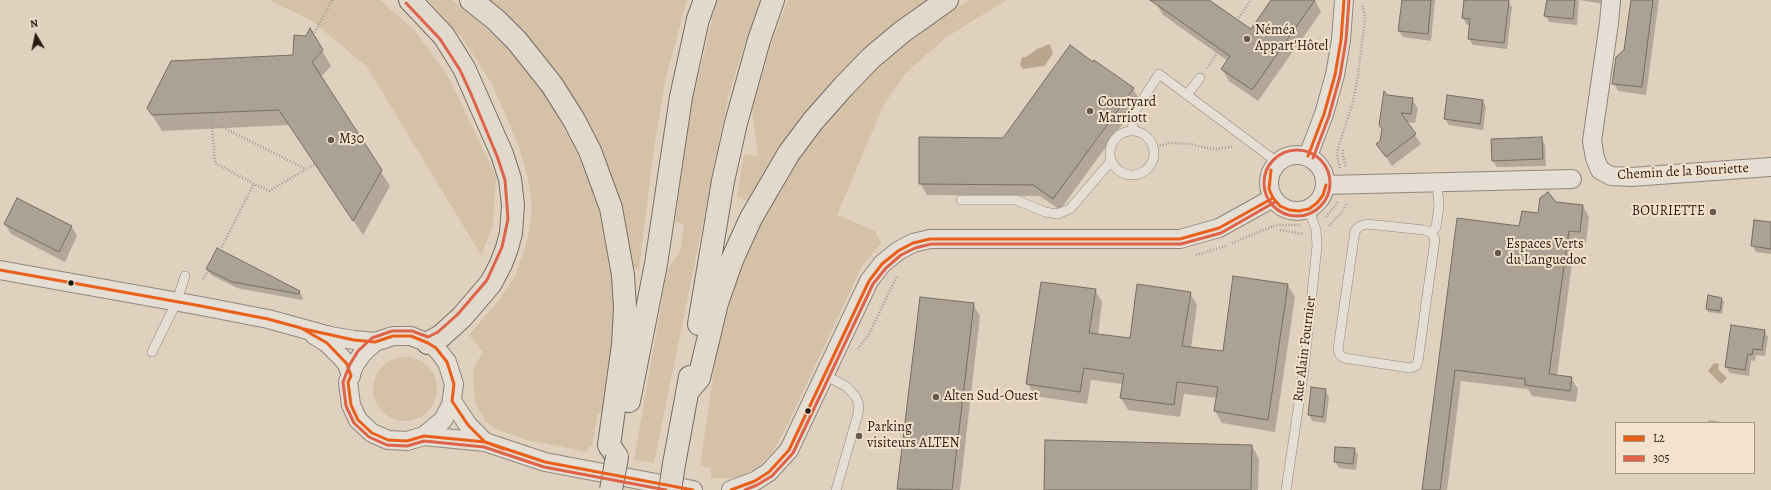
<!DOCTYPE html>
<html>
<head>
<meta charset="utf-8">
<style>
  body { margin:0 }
  #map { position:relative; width:1771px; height:490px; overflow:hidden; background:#dfd1be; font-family:Alegreya,serif }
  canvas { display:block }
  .legend { position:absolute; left:1615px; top:422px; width:140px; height:52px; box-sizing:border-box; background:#f3e2cc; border:1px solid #a29282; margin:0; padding:5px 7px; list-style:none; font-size:12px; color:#281a12 }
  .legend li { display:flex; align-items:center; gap:8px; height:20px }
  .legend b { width:20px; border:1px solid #a29282 }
  .north { position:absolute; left:16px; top:16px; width:40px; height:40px; -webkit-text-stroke:3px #f3e2cc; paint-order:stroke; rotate:351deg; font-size:11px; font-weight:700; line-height:16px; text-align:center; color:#281a12 }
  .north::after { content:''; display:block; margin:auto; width:14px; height:18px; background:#281a12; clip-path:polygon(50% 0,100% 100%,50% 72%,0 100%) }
</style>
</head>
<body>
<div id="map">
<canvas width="1771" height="490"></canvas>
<ul class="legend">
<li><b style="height:5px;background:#ea5f1a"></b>L2</li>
<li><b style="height:5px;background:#de6348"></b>305</li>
</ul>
<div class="north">N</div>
</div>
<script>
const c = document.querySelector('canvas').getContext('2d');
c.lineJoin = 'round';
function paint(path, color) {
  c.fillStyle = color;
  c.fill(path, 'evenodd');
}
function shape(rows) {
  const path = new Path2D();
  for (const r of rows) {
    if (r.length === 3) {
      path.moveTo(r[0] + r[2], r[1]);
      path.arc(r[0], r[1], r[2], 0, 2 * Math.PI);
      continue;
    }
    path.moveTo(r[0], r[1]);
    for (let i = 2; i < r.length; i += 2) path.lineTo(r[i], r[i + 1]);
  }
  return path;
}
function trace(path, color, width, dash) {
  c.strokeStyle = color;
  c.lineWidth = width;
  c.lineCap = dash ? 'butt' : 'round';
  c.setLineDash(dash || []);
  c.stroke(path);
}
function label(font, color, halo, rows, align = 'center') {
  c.font = font + ' Alegreya,serif';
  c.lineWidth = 4;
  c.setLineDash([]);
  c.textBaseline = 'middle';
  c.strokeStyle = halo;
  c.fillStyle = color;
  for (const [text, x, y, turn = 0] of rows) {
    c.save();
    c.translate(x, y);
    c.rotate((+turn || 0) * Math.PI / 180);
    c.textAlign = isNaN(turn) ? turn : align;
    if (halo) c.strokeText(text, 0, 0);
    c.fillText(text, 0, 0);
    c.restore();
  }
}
const green = shape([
  [269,0,380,0,414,30,447,74,496,176,493,225,481,255,367,67,311,20],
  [428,0,452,0,508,47,546,95,576,151,597,202,609,255,614,299,612,356,602,414,598,414,592,446,589,447,587,452,527,440,496,429,485,421,475,403,473,369,483,352,469,335,500,299,516,274,528,238,532,208,528,178,518,144,492,84,463,39],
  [486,0,687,0,665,81,654,148,639,269,631,268,613,186],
  [717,0,761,0,743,49,729,94,654,463,634,460,667,271,680,251,684,224,675,222,690,110],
  [788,0,928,0,877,39,813,105,775,154,749,202,737,196,744,154,758,156,752,111,771,44],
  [969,0,1007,0,945,38,905,74,883,106,837,215,875,231,881,243,862,266,784,432,772,453,756,468,738,478,711,478,711,468,700,466,717,348,738,277,763,218,799,157,843,102,892,55,945,15],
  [405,389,32]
]);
const water = shape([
  [1050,44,1053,54,1044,66,1023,69,1020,65,1022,57,1026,57,1037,49],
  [1714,363,1719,364,1718,369,1727,378,1721,384,1708,371]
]);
const shadow = shape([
  [1158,0,1206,0,1251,31,1272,0,1315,0,1321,12,1258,101,1229,81,1222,69,1228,61,1163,15,1156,3],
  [1403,0,1435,0,1431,41,1403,37,1399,31],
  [1465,0,1508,0,1512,7,1507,49,1473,45,1469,39,1471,25,1467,25,1463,18],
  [1548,0,1606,0,1604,4,1579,0,1577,25,1549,22,1545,15],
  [1632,0,1659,0,1646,95,1618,91,1614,83,1625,51],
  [310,30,331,66,321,77,390,186,363,235,289,125,162,131,148,108,294,56],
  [1094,63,1133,89,1140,100,1060,210,1040,196,927,195,920,183,1003,139],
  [1386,95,1412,99,1418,109,1415,123,1406,122,1421,144,1392,166,1377,144,1381,141],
  [1483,101,1486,107,1483,130,1449,125,1445,119],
  [1541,138,1545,145,1546,166,1497,167,1493,161],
  [18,199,72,227,77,236,65,262,11,234,5,224],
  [1556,202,1583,206,1589,217,1586,243,1575,241,1557,376,1571,378,1578,389,1576,402,1532,396,1528,389,1461,381,1447,490,1423,490,1458,219,1520,227],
  [1771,223,1771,254,1756,252,1752,245],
  [207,269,299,291,303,298,302,300,237,288,211,275],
  [1288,285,1295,297,1275,432,1222,423,1215,411,1217,398,1184,394,1180,417,1128,410,1121,398,1123,384,1091,380,1087,404,1035,396,1027,383,1095,290,1102,302,1098,335,1131,340,1190,293,1197,305,1191,348,1224,353],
  [1722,299,1724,302,1722,314,1708,312,1707,309],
  [973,304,980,316,960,490,899,490],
  [1764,331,1768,337,1765,356,1756,355,1755,361,1751,360,1749,376,1730,373,1726,367],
  [1325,390,1329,397,1326,423,1312,421,1309,414],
  [1709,420,1728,423,1708,423],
  [1252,446,1259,459,1258,490,1045,490],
  [1354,449,1358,455,1356,470,1339,468,1335,461]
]);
const building = shape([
  [1150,0,1209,0,1251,29,1271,0,1315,0,1252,90,1221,69,1230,56,1150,0],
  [1402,0,1431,0,1428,34,1398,31,1402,0],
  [1464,0,1509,0,1504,43,1468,39,1470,19,1462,18,1464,0],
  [1547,0,1575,0,1573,19,1544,16,1547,0],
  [1631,0,1653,0,1642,87,1612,84,1616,57,1624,50,1631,0],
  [310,28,323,50,312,62,382,170,353,221,279,110,152,115,147,108,171,61,293,55,294,35,306,36,310,28],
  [1070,45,1093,62,1094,60,1134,88,1053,199,1033,185,919,184,919,137,1003,138,1070,45],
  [1384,91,1387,95,1413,98,1411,114,1401,113,1416,134,1386,157,1376,144,1380,141,1382,129,1379,125,1384,91],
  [1447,95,1483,100,1480,124,1444,119,1447,95],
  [1542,137,1543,159,1492,161,1491,139,1542,137],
  [1548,192,1556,202,1583,205,1580,232,1569,231,1549,374,1572,377,1570,391,1525,385,1525,379,1455,370,1440,490,1422,490,1457,218,1519,226,1522,211,1538,213,1540,198,1548,192],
  [17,198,72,226,59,252,4,224,17,198],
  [1754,220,1771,222,1771,249,1751,246,1754,220],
  [217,248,300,291,299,294,232,282,206,269,217,248],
  [1233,276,1288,284,1268,420,1214,411,1218,387,1177,382,1174,405,1120,398,1124,374,1084,368,1080,392,1026,384,1041,282,1096,289,1089,333,1130,338,1137,284,1191,292,1182,346,1223,351,1233,276],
  [1708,295,1722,298,1720,311,1706,309,1708,295],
  [920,297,974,303,952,490,897,489,920,297],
  [1731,325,1765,330,1762,350,1753,349,1752,355,1748,354,1745,370,1725,367,1731,325],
  [1311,387,1326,389,1323,417,1308,415,1311,387],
  [1045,440,1252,445,1251,490,1044,490,1045,440],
  [1335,447,1355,448,1353,464,1334,462,1335,447]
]);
const path = shape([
  [1237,20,1251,0],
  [312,38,332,0],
  [1207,68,1220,49],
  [211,113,215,163,254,184,269,191,315,164],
  [212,122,306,169],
  [1096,140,1109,147],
  [1154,147,1169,143,1190,144,1212,149,1233,147],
  [1343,150,1343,157,1346,167],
  [1340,168,1337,154,1338,148,1353,102,1358,75,1365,19,1363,6],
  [1326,217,1338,202],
  [1329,226,1343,211,1347,202],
  [1280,230,1303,234],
  [1232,243,1276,225,1301,225],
  [220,250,254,184],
  [1196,255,1226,246],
  [203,279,209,270],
  [858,349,869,334,897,276]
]);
const lane = shape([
  [1187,95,1200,78],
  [1132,130,1135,111,1159,74,1277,162],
  [1132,153,22],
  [961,200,1016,200,1045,212,1057,214,1070,209,1111,161],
  [1367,224,1424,230,1431,233,1435,239,1418,361,1416,366,1410,368,1344,358,1340,355,1338,349,1355,231,1360,226,1367,224],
  [1431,233,1436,227,1439,206,1437,183],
  [152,352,177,301,185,276],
  [825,375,847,387,856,397,859,405,858,414,836,490],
  [1286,490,1304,369,1317,246,1316,230,1309,209]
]);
const street = shape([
  [1611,0,1609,23,1592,141,1595,158,1600,170,1611,176,1631,177,1771,167],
  [1297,183,28],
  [1308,156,1324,114,1335,75,1341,40,1344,0],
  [1326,185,1572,179],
  [0,270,201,306,268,319,330,336,354,340,375,342,393,336,411,336,428,343,436,348,447,362,454,384,451,405,443,420,424,436,407,441,388,440,372,433,358,420,351,405,348,382,354,366,362,354,375,342],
  [314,335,327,343,341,357,347,364,351,376],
  [452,401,468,425,485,442],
  [424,436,485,442,545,462,693,490],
  [731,490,755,481,769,472,789,450,869,281,882,264,898,251,913,243,930,239,1180,239,1219,228,1273,198]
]);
const highway = shape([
  [410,0,444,36,464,68,502,154,510,179,513,205,511,233,507,248,501,264,491,283,462,317,441,336,428,343],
  [471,0,496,20,517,41,552,85,574,120,590,151,611,208,623,275,625,308,623,345,609,445,617,457],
  [699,324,723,181,736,123,759,40,773,0],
  [687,392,699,378,717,303,732,260,751,218,789,153,813,121,844,86,871,58,902,32,947,0],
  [629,401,656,264,681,97,698,19,705,0],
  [674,464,690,377]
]);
const highwayBridge = shape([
  [611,490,617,457],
  [670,490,674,464]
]);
const bus1 = shape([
  [1308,156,1324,114,1335,75,1341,40,1344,0],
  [1271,170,1269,189,1273,198,1280,206,1289,210,1299,211,1309,209,1317,203,1323,195,1326,185],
  [0,270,201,306,268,319,301,328,327,343,347,364,351,376,348,382,351,405,358,420,372,433,388,440,407,441,424,436,485,442,545,462,693,490],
  [304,329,354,340,375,342,393,336,411,336,428,343,436,348,447,362,454,384,452,401,468,425,485,442,504,449],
  [731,490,755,481,769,472,789,450,869,281,882,264,898,251,913,243,930,239,1180,239,1219,228,1273,198]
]);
const bus2 = shape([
  [406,3,440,39,460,70,471,94,497,156,505,180,508,219,502,247,487,280,458,314,438,332,428,337,412,331,392,331,372,338,358,351,350,364,343,382,346,406,354,423,369,437,387,445,407,446,424,441,484,447,544,467,666,490],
  [1297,183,33],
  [1313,158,1329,116,1340,76,1346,40,1349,0],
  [745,490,757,485,772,476,793,453,873,284,886,268,901,255,915,248,931,244,1181,244,1221,233,1275,202]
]);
const markers = [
  [1247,39,4,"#685a4e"],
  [1090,111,4,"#685a4e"],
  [331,140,4,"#685a4e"],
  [1713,212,4,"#685a4e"],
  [1498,253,4,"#685a4e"],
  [71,283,3.5,"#281a12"],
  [936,397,4,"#685a4e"],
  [808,411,3.5,"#281a12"],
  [859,436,4,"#685a4e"]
];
const poiNames = [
  ["Néméa",1255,31],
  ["Appart'Hôtel",1255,47],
  ["Courtyard",1098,103],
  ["Marriott",1098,119],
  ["M30",339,140],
  ["BOURIETTE",1705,212,"right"],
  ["Espaces Verts",1506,245],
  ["du Languedoc",1506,261],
  ["Alten Sud-Ouest",944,397],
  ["Parking",867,428],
  ["visiteurs ALTEN",867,444]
];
const streetNames = [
  ["Chemin de la Bouriette",1683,172,-3],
  ["Rue Alain Fournier",1305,349,-83]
];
paint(green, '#d5c1a7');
paint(water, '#baa68e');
paint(shadow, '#0003');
paint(building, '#aba194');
trace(building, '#766d63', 1);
trace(lane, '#90867b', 10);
trace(street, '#90867b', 20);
trace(highway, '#766d63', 24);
trace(path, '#a39b94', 2.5, [1, 2]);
trace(lane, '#e5ded5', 9);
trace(street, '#e5ded5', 18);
trace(highway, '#e1d9ce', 22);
trace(highwayBridge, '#766d63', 24, []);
trace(highwayBridge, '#e1d9ce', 22);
trace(bus1, '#ea5f1a', 3);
trace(bus2, '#de6348', 3);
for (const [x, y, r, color] of markers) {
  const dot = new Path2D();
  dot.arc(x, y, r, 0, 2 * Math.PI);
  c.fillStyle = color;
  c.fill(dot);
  trace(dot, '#f3e2cc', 1.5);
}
label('14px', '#281a12', '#f3e2cc', poiNames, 'left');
label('14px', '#281a12', '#f3e2cc', streetNames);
</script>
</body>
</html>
